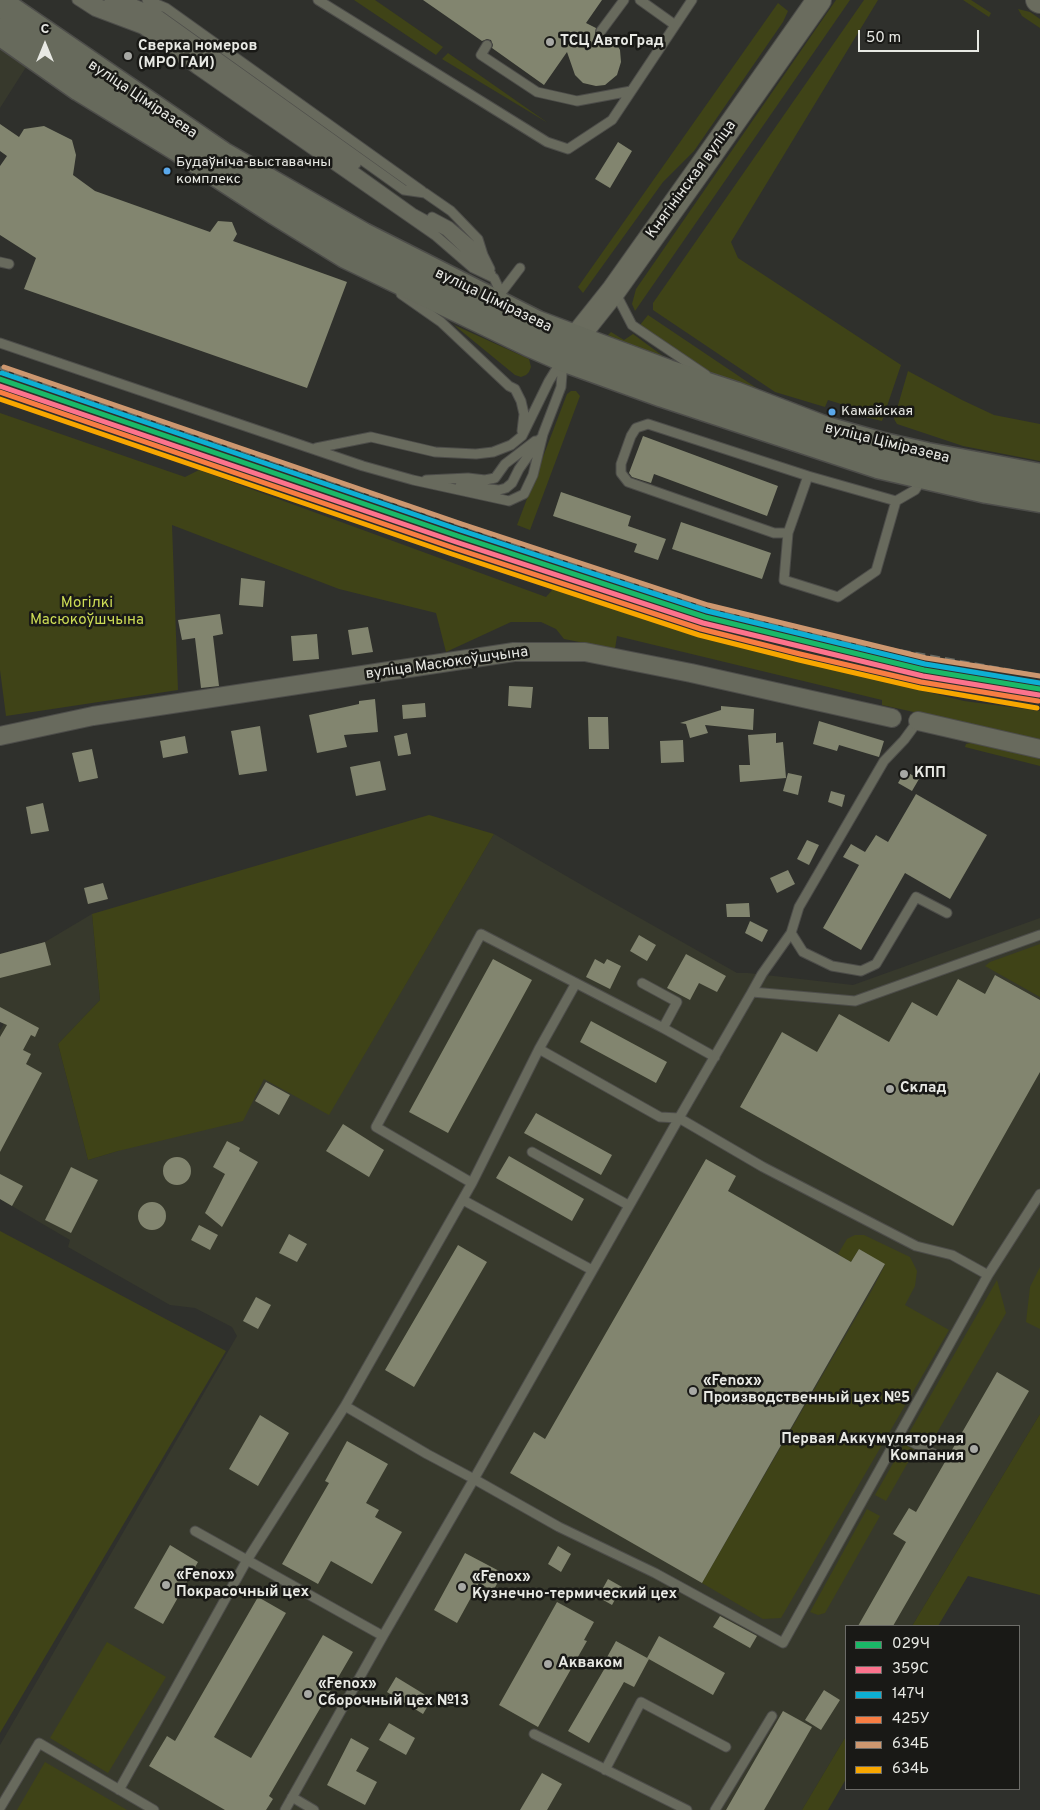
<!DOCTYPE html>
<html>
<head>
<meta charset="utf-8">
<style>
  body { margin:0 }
  #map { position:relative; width:1040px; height:1810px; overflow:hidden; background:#2f302c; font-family:Overpass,sans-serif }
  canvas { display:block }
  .legend { position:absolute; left:845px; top:1625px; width:175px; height:165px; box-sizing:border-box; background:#191916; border:1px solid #6c6c68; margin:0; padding:6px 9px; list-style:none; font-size:15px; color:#e8e9e4 }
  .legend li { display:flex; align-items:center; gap:10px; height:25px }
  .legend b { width:25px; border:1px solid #6c6c68 }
  .north { position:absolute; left:20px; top:20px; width:50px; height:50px; -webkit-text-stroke:4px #191916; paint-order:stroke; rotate:0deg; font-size:14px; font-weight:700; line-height:20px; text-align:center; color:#e8e9e4 }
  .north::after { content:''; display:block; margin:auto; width:18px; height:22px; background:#e8e9e4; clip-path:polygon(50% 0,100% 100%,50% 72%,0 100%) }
  .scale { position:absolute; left:858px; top:30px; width:121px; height:22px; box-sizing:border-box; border:2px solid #e8e9e4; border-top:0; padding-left:6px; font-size:15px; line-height:18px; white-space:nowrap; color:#e8e9e4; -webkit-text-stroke:4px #191916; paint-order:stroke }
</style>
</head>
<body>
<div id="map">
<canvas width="1040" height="1810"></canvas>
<ul class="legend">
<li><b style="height:6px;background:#1ab867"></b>029Ч</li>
<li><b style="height:6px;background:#fc738d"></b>359С</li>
<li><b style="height:6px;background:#0dafd3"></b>147Ч</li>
<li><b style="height:6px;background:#f77d43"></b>425У</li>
<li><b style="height:6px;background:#cd976f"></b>634Б</li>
<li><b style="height:6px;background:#f7a600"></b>634Ь</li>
</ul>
<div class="north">С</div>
<div class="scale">50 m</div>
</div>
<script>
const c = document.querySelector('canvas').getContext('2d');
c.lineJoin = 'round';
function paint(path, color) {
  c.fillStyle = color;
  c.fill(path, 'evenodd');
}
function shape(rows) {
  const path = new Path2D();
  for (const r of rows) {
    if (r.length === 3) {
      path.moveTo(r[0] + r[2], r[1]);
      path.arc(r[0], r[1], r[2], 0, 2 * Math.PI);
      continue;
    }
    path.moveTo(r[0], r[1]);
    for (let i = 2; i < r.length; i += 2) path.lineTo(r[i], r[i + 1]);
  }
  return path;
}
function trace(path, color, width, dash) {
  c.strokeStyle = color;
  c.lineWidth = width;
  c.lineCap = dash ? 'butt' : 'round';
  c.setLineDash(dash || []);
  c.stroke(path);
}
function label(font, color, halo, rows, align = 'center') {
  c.font = font + ' Overpass,sans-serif';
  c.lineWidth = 5;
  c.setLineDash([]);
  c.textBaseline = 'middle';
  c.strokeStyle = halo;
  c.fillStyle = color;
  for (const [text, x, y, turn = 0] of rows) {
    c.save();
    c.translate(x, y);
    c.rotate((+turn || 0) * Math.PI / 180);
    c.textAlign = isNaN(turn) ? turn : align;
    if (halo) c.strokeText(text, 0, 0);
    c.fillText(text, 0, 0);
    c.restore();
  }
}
const built = shape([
  [0,45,28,64,0,108],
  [494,834,592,891,737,973,748,973,853,985,1040,918,1040,1414,912,1626,846,1626,846,1736,802,1810,0,1810,0,1745,237,1336,232,1327,195,1308,170,1305,68,1247,70,1240,0,1199,0,1030,4,1024,0,1022,0,954,45,942,92,914,100,1000,58,1044,88,1160,118,1151,264,1079,353,1073]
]);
const green = shape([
  [354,0,375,0,443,47,436,55],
  [836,0,850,0,635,311,632,304,636,289],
  [864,0,878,0,731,242,738,258,901,365,882,421,852,414,851,407,828,400,825,407,775,392,653,310,653,303],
  [963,0,971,0,991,13,989,17],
  [778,3,788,11,783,22,694,151,663,182,583,293,578,287],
  [1018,9,1030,12,1040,19,1040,28,1022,16],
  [448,53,548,123,442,59],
  [648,315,761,391,723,382,640,325],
  [454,325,529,359,531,367,529,372,526,375,521,377,515,375],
  [611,332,624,340,633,334,671,362,609,339,608,335],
  [908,371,962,400,994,415,1040,424,1040,461,963,446,897,424,894,419],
  [571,391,576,391,580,396,530,530,517,525,567,394],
  [0,413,185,477,199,470,546,597,554,588,718,640,964,701,1040,711,1040,740,882,705,882,700,617,636,615,649,564,639,556,629,541,622,511,622,446,652,436,613,339,589,172,525,178,690,6,716,0,670],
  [973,742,1040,757,1040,766,965,747,966,744],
  [429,815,494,834,329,1115,264,1079,243,1121,118,1151,88,1160,58,1044,100,1000,92,914],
  [1040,944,1040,997,985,966,990,962],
  [0,1231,226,1351,0,1733],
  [855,1235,864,1235,910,1257,917,1271,915,1286,905,1305,949,1330,781,1618,763,1619,702,1583,872,1290,885,1265,859,1249,851,1262,838,1254,847,1239],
  [1040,1267,1040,1329,1026,1322,1030,1287],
  [997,1280,1006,1313,934,1438,924,1433,920,1439,909,1433],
  [1040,1414,1040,1595,968,1576,938,1626,912,1626],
  [904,1444,915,1450,886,1501,875,1495],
  [867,1509,880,1516,825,1613,818,1615,810,1612],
  [107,1642,166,1677,108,1773,50,1738],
  [846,1736,846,1779,828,1810,802,1810],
  [45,1762,127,1810,17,1810]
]);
const building = shape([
  [423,0,602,0,586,23,596,28,595,33,598,36,603,37,606,35,614,40,620,50,621,62,617,75,605,85,596,86,583,83,575,75,567,52,544,85,492,48,493,45,491,40,487,39,482,41],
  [0,124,19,137,24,129,44,126,72,140,76,155,73,175,95,191,210,232,218,221,232,222,237,234,233,241,347,282,307,388,24,289,36,258,0,235,0,166,7,156,0,151],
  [618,142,632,151,610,188,595,179],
  [643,436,778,486,767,516,654,474,651,483,632,477,629,473],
  [561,492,631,516,628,526,666,539,658,560,634,552,637,544,553,516],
  [681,522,771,553,762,579,672,549],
  [241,578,265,581,263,607,239,605],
  [220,614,223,634,213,636,219,686,201,688,195,638,182,640,178,620],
  [368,627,373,652,352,655,348,630],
  [317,634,319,659,293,661,291,636],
  [509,686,533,687,531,708,508,706],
  [375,699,378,732,344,735,347,747,317,753,309,715,359,704,359,701],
  [425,703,426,717,403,719,402,705],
  [721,706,754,709,753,730,705,725,708,733,690,738,686,724,680,723,721,710],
  [588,717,608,717,609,749,589,749],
  [819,721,884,741,879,757,839,745,837,751,813,744],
  [260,726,267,771,239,775,231,731],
  [407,733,411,754,398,756,394,736],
  [776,733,776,743,783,742,786,778,740,782,739,765,750,765,748,735],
  [185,736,188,753,163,758,160,741],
  [683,740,684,762,661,763,660,741],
  [92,749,98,778,79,782,72,753],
  [380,761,386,790,356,796,350,767],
  [905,771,919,779,912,791,898,783],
  [788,773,802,776,798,795,783,791],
  [831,791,845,795,842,807,828,802],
  [916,794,987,835,950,899,905,873,861,950,823,928,859,865,843,857,851,844,865,852,876,835,888,842],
  [43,803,49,831,31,834,26,807],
  [807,840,819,845,809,865,797,859],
  [788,870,795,884,777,893,770,878],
  [103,883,108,899,88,904,84,888],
  [749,903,750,917,727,917,726,904],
  [750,921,768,930,762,942,745,933],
  [639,935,656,945,647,961,630,951],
  [45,942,51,965,0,978,0,954],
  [686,954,726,976,717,992,699,983,690,1000,667,988],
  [493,959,532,980,448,1133,409,1112],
  [595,959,604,964,607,959,621,966,610,989,586,977],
  [995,975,1040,1000,1040,1072,953,1226,740,1107,782,1032,817,1052,839,1014,889,1042,912,1002,937,1016,958,979,985,994],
  [0,1007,39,1028,35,1037,31,1035,23,1050,31,1054,26,1064,42,1073,0,1152,0,1037,7,1025,0,1022],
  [591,1021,667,1062,656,1083,580,1042],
  [266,1082,290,1095,279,1115,255,1101],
  [536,1113,612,1155,601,1175,524,1133],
  [343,1124,384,1150,369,1177,326,1151],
  [227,1141,240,1148,239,1151,258,1162,222,1227,205,1213,225,1174,213,1167],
  [509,1156,584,1199,572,1221,496,1178],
  [177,1171,14],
  [706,1159,736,1176,728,1191,851,1262,859,1249,885,1264,702,1583,510,1473,534,1432,545,1439],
  [71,1167,98,1180,71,1233,45,1220],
  [0,1174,23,1186,12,1206,0,1199],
  [152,1216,14],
  [199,1225,218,1235,210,1250,191,1240],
  [289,1234,307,1244,297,1262,279,1253],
  [458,1245,487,1262,414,1387,385,1370],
  [256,1297,271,1305,258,1329,243,1321],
  [997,1372,1029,1391,893,1626,858,1626,906,1542,893,1534,909,1508,916,1512],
  [260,1415,289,1433,258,1486,229,1469],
  [347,1441,388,1464,366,1503,379,1510,375,1517,402,1532,372,1584,331,1561,318,1584,282,1564,329,1483,325,1481],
  [170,1545,198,1562,163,1624,134,1608],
  [558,1546,571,1554,561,1572,548,1564],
  [465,1553,503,1573,493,1591,479,1583,457,1623,434,1610],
  [608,1579,622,1587,612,1605,598,1597],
  [258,1597,286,1613,214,1737,251,1758,323,1635,353,1652,269,1796,273,1799,266,1810,225,1810,149,1766,167,1736,175,1741],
  [557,1602,594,1622,584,1640,587,1641,538,1727,499,1705],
  [720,1616,757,1636,750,1648,713,1627],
  [659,1636,725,1673,713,1695,647,1658],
  [616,1641,649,1659,634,1687,624,1682,589,1743,568,1731,609,1661,606,1659],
  [396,1677,432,1699,423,1714,387,1692],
  [824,1690,840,1700,821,1730,805,1720],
  [783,1711,812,1727,764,1810,726,1810],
  [389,1723,415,1738,406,1755,379,1740],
  [351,1738,369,1748,356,1771,377,1782,365,1805,327,1785],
  [542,1773,562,1784,547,1810,520,1810]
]);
const lane = shape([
  [77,0,94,11,142,29,196,69,436,236,473,268,494,278,504,300],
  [90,0,147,23,413,213,446,231,491,274],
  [109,0,152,18,356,164],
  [125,0,156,13,404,190,425,193,451,211,478,239,483,255],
  [147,0,166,8,422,191],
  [318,0,547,142,568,149,612,120,692,0],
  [640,0,675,25],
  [601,31,624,0],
  [487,45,481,55,537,92,577,101,631,91],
  [432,217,449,226,483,255,490,269],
  [0,262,9,264],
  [615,292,632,325,706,375],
  [501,293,520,268],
  [401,294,441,322,509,386,515,389,521,401,524,414,522,431],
  [0,343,363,466,413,480,509,501,524,494,533,475,543,434,561,387,563,361],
  [316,448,371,437,435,452,476,454,493,452,511,445,522,436,549,381,562,360],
  [808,476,788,533,774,533,628,482,621,473,621,464,631,436,636,428,648,424,808,476,896,501,915,490,922,479],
  [426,480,468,478,485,480,495,478,505,464,535,441],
  [460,486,499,490,506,488,512,483,519,469,540,439],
  [788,533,784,580,838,597,876,571,896,501],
  [918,721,904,740,884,761,799,907,791,933,803,952,832,966,861,971,876,964,916,897,947,913],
  [576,983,539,1049,472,1183,376,1127,481,934,663,1028],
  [642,983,677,1002,663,1028,715,1057],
  [752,992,762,974,791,933],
  [539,1049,660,1117,679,1118,752,992,855,1001,1040,935],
  [532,1152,628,1205],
  [463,1200,592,1270],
  [988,1275,952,1255,916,1246,763,1167,679,1118,474,1479,559,1527,655,1573,783,1643,988,1275,1040,1194],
  [899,1435,934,1454],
  [195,1531,247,1560,345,1406],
  [534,1734,687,1810],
  [605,1770,641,1702,726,1747],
  [119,1790,247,1560,383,1636,474,1479,427,1454,345,1406,472,1183],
  [292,1797,314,1810],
  [0,1808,39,1743,154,1810],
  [285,1810,383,1636],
  [715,1810,772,1716]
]);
const street = shape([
  [918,721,1040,749],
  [0,736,93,716,514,652,585,652,691,673,892,718]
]);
const secondary = shape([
  [1038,0,1040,1],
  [565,354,575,339,614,290,700,169,819,0]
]);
const primary = shape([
  [0,3,222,155,363,236,537,324,668,373,735,395,826,430,883,446,927,456,1040,477],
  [0,32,80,88,181,150,275,211,346,255,529,343,563,358,663,394,878,465,987,490,1040,499]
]);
const rail = shape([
  [0,368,706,608,827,638,1040,676]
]);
const rail1 = shape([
  [0,379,458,536,705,617,924,670,1040,689]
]);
const rail2 = shape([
  [0,386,456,542,703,623,923,676,1039,695]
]);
const rail3 = shape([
  [2,373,460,530,707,611,925,664,1040,683]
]);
const rail4 = shape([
  [0,392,454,548,701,629,800,654,921,682,1038,701]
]);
const rail5 = shape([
  [4,367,462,524,708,605,926,658,1040,676]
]);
const rail6 = shape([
  [0,399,452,554,699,635,799,660,920,688,1037,708]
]);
const markers = [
  [550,42,5,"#a7a8a4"],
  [128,56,5,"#a7a8a4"],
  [167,171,4.5,"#5aa8eb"],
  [832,412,4.5,"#5aa8eb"],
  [904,774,5,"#a7a8a4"],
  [890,1089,5,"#a7a8a4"],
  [693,1391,5,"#a7a8a4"],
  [974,1449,5,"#a7a8a4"],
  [166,1585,5,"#a7a8a4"],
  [462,1587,5,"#a7a8a4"],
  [548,1664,5,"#a7a8a4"],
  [308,1694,5,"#a7a8a4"]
];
const busNames = [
  ["Будаўніча-выставачны",176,163],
  ["комплекс",176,180],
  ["Камайская",841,412]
];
const poiNames = [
  ["ТСЦ АвтоГрад",560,42],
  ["Сверка номеров",138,47],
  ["(МРО ГАИ)",138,64],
  ["КПП",914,774],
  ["Склад",900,1089],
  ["«Fenox»",703,1382],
  ["Производственный цех №5",703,1399],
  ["Первая Аккумуляторная",964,1440,"right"],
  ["Компания",964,1457,"right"],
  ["«Fenox»",176,1576],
  ["Покрасочный цех",176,1593],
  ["«Fenox»",472,1578],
  ["Кузнечно-термический цех",472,1595],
  ["Акваком",558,1664],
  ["«Fenox»",318,1685],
  ["Сборочный цех №13",318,1702]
];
const streetNames = [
  ["вуліца Ціміразева",142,100,34],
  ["Княгінінская вуліца",692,180,-54],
  ["вуліца Ціміразева",493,301,26],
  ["вуліца Ціміразева",887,444,14],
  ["вуліца Масюкоўшчына",447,664,-8]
];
const parkNames = [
  ["Могілкі",87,604],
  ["Масюкоўшчына",87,621]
];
paint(built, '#37392c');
paint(green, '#3f4317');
paint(building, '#82856f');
trace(lane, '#4d4d4a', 11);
trace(street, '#4d4d4a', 20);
trace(secondary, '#4d4d4a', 26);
trace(primary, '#4d4d4a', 29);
trace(lane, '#686a5d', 9);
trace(street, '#686a5d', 18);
trace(secondary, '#6a6c5e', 24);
trace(primary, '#676a5c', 26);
trace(rail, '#676962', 4, [10, 5]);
trace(rail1, '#1ab867', 5);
trace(rail2, '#fc738d', 5);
trace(rail3, '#0dafd3', 5);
trace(rail4, '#f77d43', 5);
trace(rail5, '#cd976f', 5);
trace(rail6, '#f7a600', 5);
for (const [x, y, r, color] of markers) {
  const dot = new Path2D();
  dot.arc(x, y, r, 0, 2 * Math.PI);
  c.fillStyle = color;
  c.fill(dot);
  trace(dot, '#191916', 2);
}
label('14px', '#e8e9e4', '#191916', busNames, 'left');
label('bold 15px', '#e8e9e4', '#191916', poiNames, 'left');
label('15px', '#e8e9e4', '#191916', streetNames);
label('15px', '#cddc55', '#191916', parkNames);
</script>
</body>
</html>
